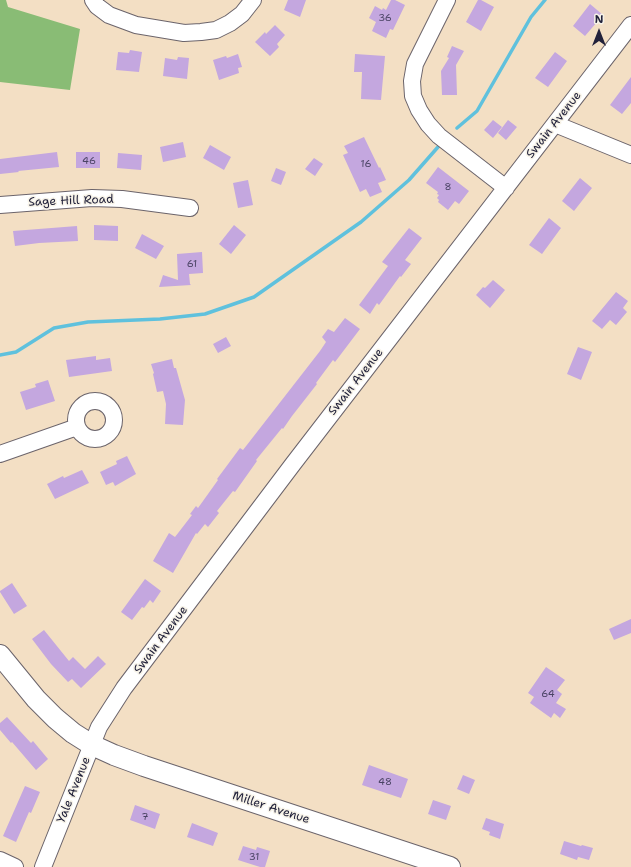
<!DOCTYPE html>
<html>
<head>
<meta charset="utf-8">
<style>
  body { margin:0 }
  #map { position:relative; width:631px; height:867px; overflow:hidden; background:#f3dfc4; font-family:"Shantell Sans",sans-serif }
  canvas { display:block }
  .north { position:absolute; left:579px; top:12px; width:40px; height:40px; -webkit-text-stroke:3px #f7f3e8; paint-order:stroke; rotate:0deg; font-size:11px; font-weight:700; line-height:16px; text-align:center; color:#22223b }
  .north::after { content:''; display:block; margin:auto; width:14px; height:18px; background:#22223b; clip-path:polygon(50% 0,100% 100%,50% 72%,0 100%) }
</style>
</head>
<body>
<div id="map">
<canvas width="631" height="867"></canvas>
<div class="north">N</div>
</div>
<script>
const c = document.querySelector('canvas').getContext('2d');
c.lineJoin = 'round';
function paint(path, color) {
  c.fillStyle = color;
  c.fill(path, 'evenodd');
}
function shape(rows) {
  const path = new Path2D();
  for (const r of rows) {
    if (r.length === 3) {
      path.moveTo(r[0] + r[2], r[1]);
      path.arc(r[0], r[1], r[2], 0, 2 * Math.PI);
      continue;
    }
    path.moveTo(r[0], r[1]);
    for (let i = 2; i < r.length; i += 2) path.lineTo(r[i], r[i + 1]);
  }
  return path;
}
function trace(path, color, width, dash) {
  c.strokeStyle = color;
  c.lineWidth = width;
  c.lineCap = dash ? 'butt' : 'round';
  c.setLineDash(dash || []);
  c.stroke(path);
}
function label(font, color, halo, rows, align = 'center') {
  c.font = font + ' "Shantell Sans",sans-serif';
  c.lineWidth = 3;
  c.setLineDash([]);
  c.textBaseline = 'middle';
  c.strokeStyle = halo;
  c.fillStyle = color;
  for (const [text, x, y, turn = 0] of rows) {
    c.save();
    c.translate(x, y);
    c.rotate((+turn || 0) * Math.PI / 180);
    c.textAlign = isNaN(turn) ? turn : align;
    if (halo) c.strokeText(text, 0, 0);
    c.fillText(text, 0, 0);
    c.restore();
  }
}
const forest = shape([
  [0,0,6,0,8,7,80,29,70,90,0,82]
]);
const stream = shape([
  [457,128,477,111,531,17,545,0],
  [0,355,16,352,54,328,88,322,160,319,205,314,254,297,361,222,409,180,438,147]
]);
const building = shape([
  [288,0,306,0,300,17,284,10],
  [391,0,395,0,405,5,393,30,390,29,386,38,372,31,376,22,369,18,375,6,382,10,383,8,386,10],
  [478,0,481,0,494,7,481,31,466,22],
  [590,4,603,15,585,36,573,26],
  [275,25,285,35,277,44,279,47,270,56,255,42,265,32,266,34],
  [452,46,464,51,456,65,457,95,442,95,441,71,449,58,447,57],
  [130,50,142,52,139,72,116,70,118,52,129,53],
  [555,52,567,61,548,87,535,78],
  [238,54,242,67,238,68,239,73,219,80,213,60,226,56,227,58],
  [355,54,385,56,381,100,361,99,362,72,354,72],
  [178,57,189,58,187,79,163,76,165,58,177,60],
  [631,77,631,103,622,114,610,105],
  [493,120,502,127,493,138,484,130],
  [508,120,517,127,506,140,498,133],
  [364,137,379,168,380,167,386,180,378,183,382,192,370,197,366,189,360,192,343,155,348,153,344,146],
  [183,142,186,157,163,162,160,147],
  [210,145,231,157,224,170,203,158],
  [57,152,59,167,18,171,19,172,0,174,0,159],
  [76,152,100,152,100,168,76,168],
  [118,153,142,155,141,170,117,168],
  [314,158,323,164,315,176,305,169],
  [438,167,469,191,459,204,455,201,448,210,438,202,439,200,437,198,439,195,437,194,438,192,426,183],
  [276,168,286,172,281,185,271,181],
  [580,178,592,188,574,211,562,201],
  [248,180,253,205,238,208,233,183],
  [549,218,561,228,542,254,529,245],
  [94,225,118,226,118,241,94,240],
  [234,225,246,235,231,254,219,244],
  [77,226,78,241,39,243,15,246,13,231],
  [409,228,422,238,405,260,411,264,401,277,400,276,379,305,377,303,370,314,359,305,388,266,382,262],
  [142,234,164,246,156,259,135,248],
  [202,252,203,273,189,274,190,284,191,285,159,287,163,275,178,280,177,254],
  [493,280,505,290,490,308,476,295,483,287,485,288],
  [616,292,628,301,623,308,627,312,616,325,610,320,602,329,592,321],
  [345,318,360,329,335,362,333,360,316,383,317,384,292,416,283,429,282,428,256,460,257,461,235,492,233,491,217,511,219,513,208,527,205,524,197,534,196,533,173,573,153,561,169,533,175,537,192,515,190,514,196,506,198,508,218,480,217,479,240,448,243,450,320,351,326,342,322,337,328,329,334,332],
  [226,337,231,346,218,353,213,344],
  [578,347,592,352,581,380,567,374],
  [96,356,96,360,110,358,112,371,69,377,66,360],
  [172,359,174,368,176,368,185,400,183,425,165,424,166,404,163,391,157,392,153,374,154,373,151,364],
  [48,380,55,401,26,410,20,392,36,387,35,384],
  [127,456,136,474,115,486,113,482,106,485,100,472,117,464,116,461],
  [82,470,89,483,55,499,47,484,63,476,64,478],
  [145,579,161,591,153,603,150,600,144,608,142,607,132,620,121,612],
  [12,583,27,606,14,614,0,592,0,591],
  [631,619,631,633,614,640,609,629],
  [44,630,69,661,73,657,85,669,98,656,106,664,81,688,72,679,68,682,51,664,32,639],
  [546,667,565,680,557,690,562,694,556,703,566,709,560,718,554,713,551,718,530,703,534,697,528,693],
  [7,717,31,743,33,741,48,759,36,770,12,742,11,743,0,730,0,723],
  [369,765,408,779,401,798,362,785],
  [463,775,475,780,469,794,457,789],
  [25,786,40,792,31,813,29,812,16,842,3,836],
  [433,800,451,806,446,820,428,814],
  [135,805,160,814,155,829,130,820],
  [486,818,504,824,500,839,489,835,490,832,482,829],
  [192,823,218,833,213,846,187,837],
  [564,841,581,846,582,845,593,848,589,860,578,857,577,860,560,854],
  [243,846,256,850,257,847,270,851,265,867,260,867,238,860]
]);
const minor = shape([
  [93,0,97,6,109,15,136,25,184,33,201,32,216,30,230,23,242,14,253,0],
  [447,0,415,64,412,81,413,96,419,110,428,124,439,136,506,188],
  [555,124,631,155],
  [0,205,92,198,122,199,190,208],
  [95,420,19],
  [0,454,77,427],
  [0,860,15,867],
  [43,867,99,727,124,688,293,464,631,25]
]);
const major = shape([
  [0,655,36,699,55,718,73,733,92,745,114,755,144,766,450,867]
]);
const numberNames = [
  ["36",385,18],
  ["46",89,161],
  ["16",366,164],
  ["8",448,187],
  ["61",192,264],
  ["64",548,694],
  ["48",385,782],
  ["7",145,817],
  ["31",254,857]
];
const streetNames = [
  ["Swain Avenue",554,125,-52],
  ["Sage Hill Road",71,201,-2],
  ["Swain Avenue",356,382,-52],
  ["Swain Avenue",161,640,-53],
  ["Yale Avenue",74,790,-68],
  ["Miller Avenue",271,808,18]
];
paint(forest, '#89bc75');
trace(stream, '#5fc1dd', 3.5);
paint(building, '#c4a7df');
trace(minor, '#6b646b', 18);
trace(major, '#6b646b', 22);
trace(minor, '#fff', 16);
trace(major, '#fff', 20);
label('10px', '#4a4364', null, numberNames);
label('12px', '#22223b', '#f7f3e8', streetNames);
</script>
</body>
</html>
